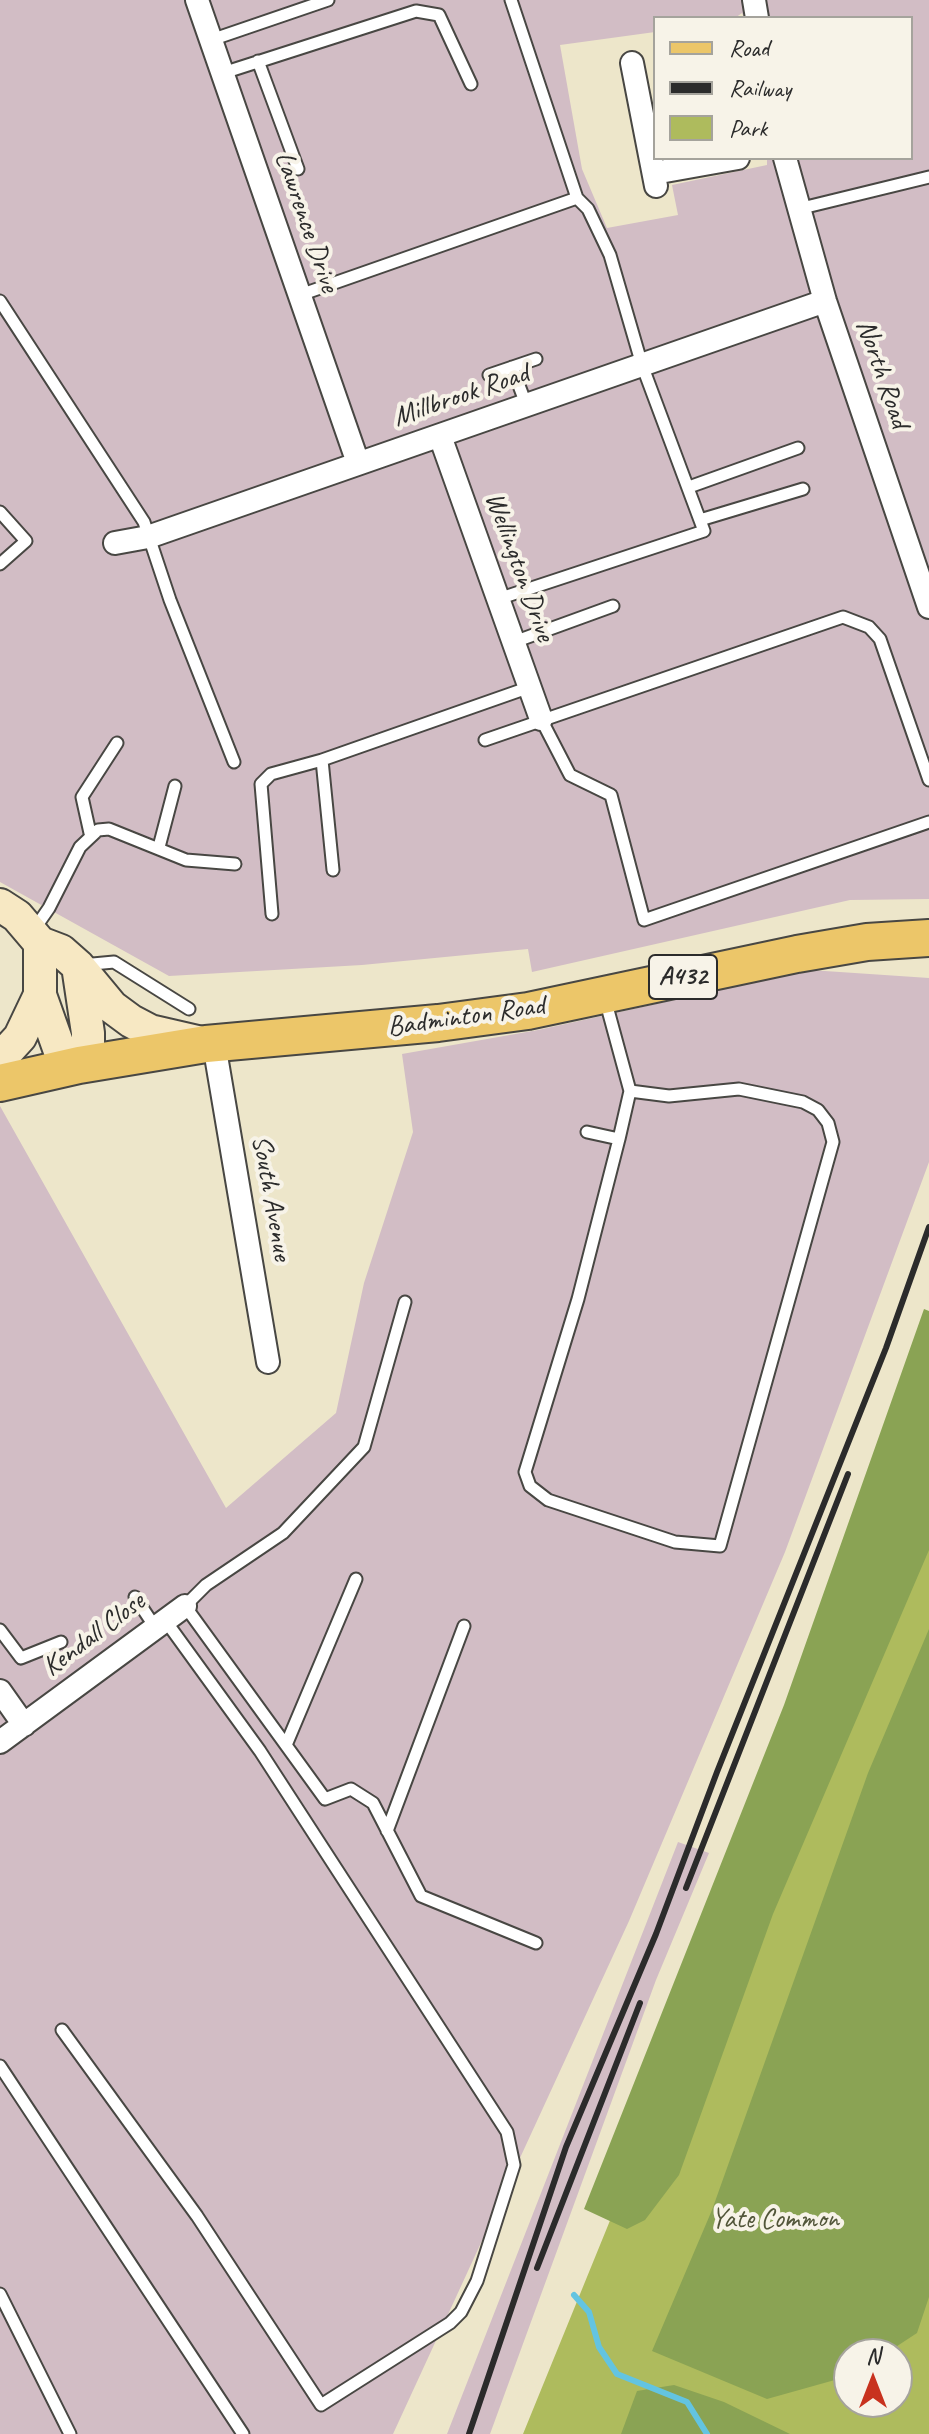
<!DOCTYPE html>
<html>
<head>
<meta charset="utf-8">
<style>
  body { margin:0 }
  #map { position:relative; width:929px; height:2434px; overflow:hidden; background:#ede6ca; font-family:Caveat,sans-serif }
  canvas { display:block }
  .legend { position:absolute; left:653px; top:16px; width:260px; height:144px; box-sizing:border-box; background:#f7f3e8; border:2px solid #a5a39c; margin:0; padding:10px 14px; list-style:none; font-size:24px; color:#2b2b2b }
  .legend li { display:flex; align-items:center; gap:16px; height:40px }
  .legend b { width:40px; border:2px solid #a5a39c }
  .north { position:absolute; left:833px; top:2338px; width:80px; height:80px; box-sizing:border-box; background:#f7f3e8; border:2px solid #a5a39c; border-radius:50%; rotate:0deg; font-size:22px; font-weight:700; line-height:32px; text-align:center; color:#2b2b2b }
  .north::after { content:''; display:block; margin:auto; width:28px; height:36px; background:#c8321e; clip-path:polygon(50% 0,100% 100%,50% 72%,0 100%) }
</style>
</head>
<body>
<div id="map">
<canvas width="929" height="2434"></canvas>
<ul class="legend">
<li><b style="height:10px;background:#ecc669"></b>Road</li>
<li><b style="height:10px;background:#2b2b2b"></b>Railway</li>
<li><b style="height:22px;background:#aebb5d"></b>Park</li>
</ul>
<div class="north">N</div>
</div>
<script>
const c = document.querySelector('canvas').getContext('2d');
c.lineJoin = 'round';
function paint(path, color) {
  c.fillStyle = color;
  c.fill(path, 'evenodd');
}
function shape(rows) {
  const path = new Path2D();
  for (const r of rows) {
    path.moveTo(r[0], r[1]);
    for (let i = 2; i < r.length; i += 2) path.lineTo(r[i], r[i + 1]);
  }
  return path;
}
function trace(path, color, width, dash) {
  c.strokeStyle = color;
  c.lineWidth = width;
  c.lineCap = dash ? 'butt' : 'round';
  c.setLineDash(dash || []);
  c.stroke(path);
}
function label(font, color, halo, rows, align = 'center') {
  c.font = font + ' Caveat,sans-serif';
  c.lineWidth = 8;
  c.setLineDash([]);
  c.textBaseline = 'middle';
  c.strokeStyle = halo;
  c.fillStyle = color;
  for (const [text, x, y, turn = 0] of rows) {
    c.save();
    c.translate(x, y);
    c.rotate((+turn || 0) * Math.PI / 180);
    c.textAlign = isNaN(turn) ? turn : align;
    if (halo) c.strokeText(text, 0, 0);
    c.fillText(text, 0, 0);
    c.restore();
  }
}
const industrial = shape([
  [0,0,929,0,929,899,850,900,532,972,528,949,362,965,169,976,0,882],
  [742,13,744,18,911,18,911,158,767,158,767,165,672,185,678,215,607,228,582,169,560,45,655,32,655,18,735,18],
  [810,970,929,978,929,1162,785,1552,629,1921,393,2434,0,2434,0,1106,226,1508,336,1413,364,1283,413,1132,402,1054,538,1030],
  [678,1842,709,1853,656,1980,490,2434,447,2434]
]);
const green = shape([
  [929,1453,929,2434,523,2434,739,1904],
  [849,2354,897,2354,897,2402,849,2402]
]);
const forest = shape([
  [924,1309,929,1311,929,1550,773,1914,679,2175,645,2220,627,2229,584,2209,784,1705],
  [929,1629,929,2297,917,2333,885,2354,849,2354,849,2376,767,2399,652,2351,712,2210,868,1773],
  [674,2385,724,2402,790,2434,621,2434,637,2391]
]);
const stream = shape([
  [574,2295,589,2312,599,2347,617,2374,687,2402,707,2434]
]);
const service = shape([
  [511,0,577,198],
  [211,40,328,0],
  [258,61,298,169],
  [223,73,416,11,439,15,471,84],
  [798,209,929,177],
  [300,295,577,198,588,209,610,255,642,365,704,531,498,599],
  [0,301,144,522,170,600,234,762],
  [512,367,526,404],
  [489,375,536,359],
  [689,487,798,448],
  [0,512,26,541,0,564],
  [700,520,803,489],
  [514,642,613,606],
  [541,719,570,775,611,795,644,920,929,822],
  [485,740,843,617,869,627,880,639,929,780],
  [90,833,82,797,117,743],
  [159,847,175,786],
  [333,870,322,760,530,687],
  [272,914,261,784,271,774,322,760],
  [33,931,49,908,80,847,98,830,109,829,186,860,235,864],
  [82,965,114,962,189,1009],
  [587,1132,619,1139,630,1091,605,999],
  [619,1139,578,1299,525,1472,530,1486,548,1500,675,1542,720,1546,833,1142,828,1123,818,1110,803,1102,739,1089,669,1096,630,1091],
  [405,1302,364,1447,283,1533,206,1585,185,1606,325,1799,351,1789,373,1803,421,1896,536,1943],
  [135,1597,155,1627],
  [0,1630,21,1658,61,1642],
  [286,1745,356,1579],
  [387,1831,464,1626],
  [62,2030,197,2216,321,2405,450,2323,461,2312,477,2281,514,2165,507,2132,260,1751,165,1620],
  [0,2066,243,2434],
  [0,2294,70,2434]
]);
const minor = shape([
  [197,0,358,463],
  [754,0,757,18],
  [632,63,656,186],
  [785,158,825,301,929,607],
  [654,173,738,158],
  [440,436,541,719],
  [115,543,148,537,825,301],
  [214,1044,268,1362],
  [0,1691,24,1725],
  [0,1742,185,1606]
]);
const secondary = shape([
  [0,905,17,916,40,943,61,951,78,966,112,1007,131,1021,150,1031,202,1043],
  [40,995,61,1054,79,1065,88,1049,88,1033,78,966],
  [0,1059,20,1037,40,995,40,943]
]);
const primary = shape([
  [0,1083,79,1065,206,1044,438,1023,528,1011,797,954,867,942,929,938]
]);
const rail = shape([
  [686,1888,848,1474],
  [537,2268,640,2003],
  [469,2434,566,2147,656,1934,717,1772,886,1348,929,1227]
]);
const shields = [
  [683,977,68]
];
const shieldNames = [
  ["A432",683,977]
];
const streetNames = [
  ["Lawrence Drive",306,222,71],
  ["North Road",882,374,71],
  ["Millbrook Road",461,396,-19],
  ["Wellington Drive",519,567,70],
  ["Badminton Road",466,1017,-8],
  ["South Avenue",271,1198,80],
  ["Kendall Close",94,1635,-37]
];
const parkNames = [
  ["Yate Common",775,2220]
];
paint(industrial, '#d2bdc5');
paint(green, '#aebb5d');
paint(forest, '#8aa354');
trace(stream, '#63c4e1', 6);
trace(service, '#484743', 15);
trace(minor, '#484743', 26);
trace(secondary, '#484743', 36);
trace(primary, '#484743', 40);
trace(service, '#fff', 11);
trace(minor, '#fff', 22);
trace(secondary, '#f7e8c3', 32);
trace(primary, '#ecc669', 36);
trace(rail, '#2b2b2b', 6);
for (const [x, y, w] of shields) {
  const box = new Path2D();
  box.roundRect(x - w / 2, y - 22, w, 44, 6);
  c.fillStyle = '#f7f3e8';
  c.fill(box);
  trace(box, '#2b2b2b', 2);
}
label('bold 26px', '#2b2b2b', null, shieldNames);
label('28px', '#2b2b2b', '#f7f3e8', streetNames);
label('28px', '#52563a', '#f7f3e8', parkNames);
</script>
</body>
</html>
